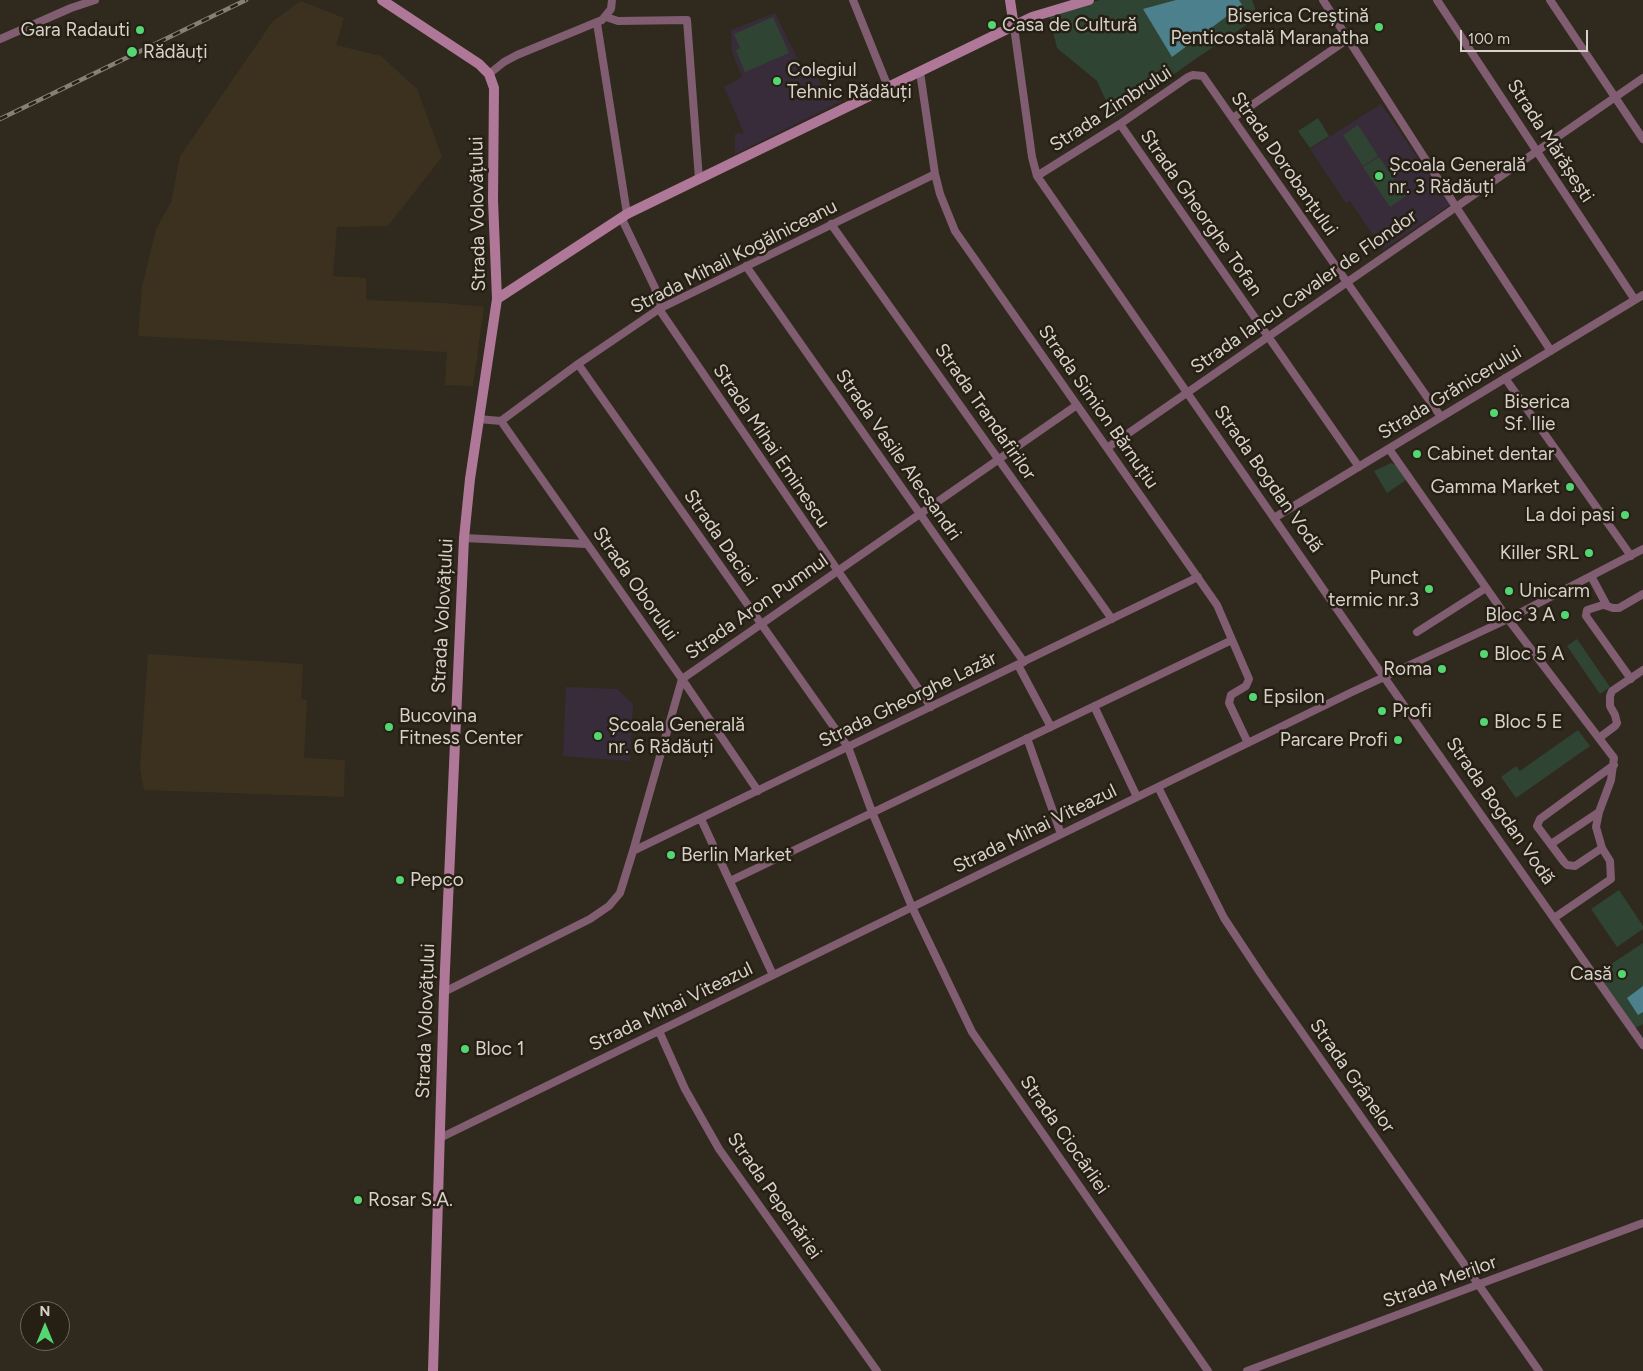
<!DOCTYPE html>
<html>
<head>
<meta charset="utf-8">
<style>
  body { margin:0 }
  #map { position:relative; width:1643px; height:1371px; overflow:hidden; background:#30291d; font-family:Figtree,sans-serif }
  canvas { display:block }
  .north { position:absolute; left:20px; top:1301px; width:50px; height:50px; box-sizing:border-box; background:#261f13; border:1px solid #6c665c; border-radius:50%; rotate:0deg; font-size:14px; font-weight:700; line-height:20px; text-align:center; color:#d6d1ca }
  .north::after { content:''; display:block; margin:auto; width:18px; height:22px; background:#54d672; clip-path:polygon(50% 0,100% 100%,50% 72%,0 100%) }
  .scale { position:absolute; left:1460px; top:30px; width:128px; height:22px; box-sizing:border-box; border:2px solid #d6d1ca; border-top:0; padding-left:6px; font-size:15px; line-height:18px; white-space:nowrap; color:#d6d1ca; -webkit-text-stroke:4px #261f13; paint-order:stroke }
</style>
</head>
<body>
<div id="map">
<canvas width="1643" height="1371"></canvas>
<div class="north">N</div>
<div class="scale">100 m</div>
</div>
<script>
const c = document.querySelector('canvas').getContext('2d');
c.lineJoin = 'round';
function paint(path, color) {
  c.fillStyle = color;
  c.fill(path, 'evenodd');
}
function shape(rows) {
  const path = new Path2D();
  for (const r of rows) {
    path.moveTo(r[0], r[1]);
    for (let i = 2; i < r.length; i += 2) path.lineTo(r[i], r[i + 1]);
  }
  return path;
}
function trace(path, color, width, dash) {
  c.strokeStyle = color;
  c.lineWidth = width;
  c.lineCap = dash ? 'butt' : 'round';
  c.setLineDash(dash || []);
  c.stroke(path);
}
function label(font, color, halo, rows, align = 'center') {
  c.font = font + ' Figtree,sans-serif';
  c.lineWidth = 5;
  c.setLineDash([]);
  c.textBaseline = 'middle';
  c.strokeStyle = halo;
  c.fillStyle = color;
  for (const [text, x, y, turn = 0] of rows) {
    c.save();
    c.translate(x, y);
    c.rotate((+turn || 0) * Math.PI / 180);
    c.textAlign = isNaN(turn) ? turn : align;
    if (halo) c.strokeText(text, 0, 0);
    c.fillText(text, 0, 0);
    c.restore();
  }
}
const built = shape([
  [301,1,344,18,336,45,381,56,417,89,442,157,388,226,337,227,333,276,366,278,366,298,368,300,443,303,484,307,473,386,445,385,447,352,138,336,142,287,156,229,171,202,180,156,273,21],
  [148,654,303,664,301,699,307,700,304,758,345,760,344,797,144,790,140,768]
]);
const education = shape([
  [775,13,803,70,812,66,823,89,834,84,842,101,735,154,735,134,744,133,724,87,742,77,732,52,731,30],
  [1381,104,1450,205,1383,250,1350,201,1346,203,1310,149],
  [566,687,617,689,633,704,630,761,563,756]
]);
const green = shape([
  [1100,0,1252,0,1258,17,1191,62,1114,118,1097,81,1057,48,1049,16],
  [773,17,789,53,745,72,736,50,749,44,740,48,734,34],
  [1318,118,1329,136,1310,148,1298,131],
  [1358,125,1378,156,1363,166,1343,135],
  [1379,157,1406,196,1390,207,1363,167],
  [1391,463,1396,465,1406,480,1387,493,1374,471],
  [1577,639,1610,687,1600,694,1567,646],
  [1578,730,1590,746,1516,798,1501,777,1516,766,1520,771],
  [1619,890,1643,926,1643,929,1617,947,1591,909],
  [1643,943,1643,1024,1635,1028,1596,974]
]);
const water = shape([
  [1176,0,1239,0,1242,5,1172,57,1143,9],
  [1643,986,1643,1012,1638,1015,1627,998]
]);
const street = shape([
  [853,0,888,87],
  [1323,0,1456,207,1551,351],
  [1437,0,1635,300],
  [1550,0,1643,139],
  [606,17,618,21,687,20,699,179],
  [597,23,627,214],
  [1014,27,1032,157,1037,176,1384,677,1643,1045],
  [0,39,71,8,95,0],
  [920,72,935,174,940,194,955,231,1217,605,1249,679,1246,686,1231,695,1229,703,1248,743],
  [489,74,504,62,517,55,602,20,611,9,612,0],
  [1233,118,1348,39],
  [1120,124,1359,467],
  [1037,176,1120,124,1188,77,1193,75,1203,76,1441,417],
  [621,217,655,288,659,309,931,707],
  [831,224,1112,619],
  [746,266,1024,662],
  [578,364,848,747,872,812,912,907,972,1032,1208,1371],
  [1505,378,1631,556],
  [478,419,501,421,578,364,659,309,935,174],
  [501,421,682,679,758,791],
  [1107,448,1643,78],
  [1389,449,1508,619,1614,758,1611,780,1599,812,1596,827,1602,848,1610,861,1611,879,1554,918],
  [1274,518,1643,295],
  [464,538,586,544],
  [1591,576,1606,604,1587,610,1586,616,1631,679],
  [1606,604,1604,605,1613,608,1619,608,1643,594],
  [1417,632,1486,588],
  [1018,665,1051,727],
  [1094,706,1137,797],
  [1027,738,1061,834],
  [1599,738,1615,726,1617,723,1615,715,1610,706,1610,696,1612,691,1643,670],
  [1158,787,1224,918,1263,977,1539,1371],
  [701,819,773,975],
  [1551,844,1599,812],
  [1602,848,1575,866,1567,865,1564,862,1537,826,1540,819,1614,765],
  [633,851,1198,577],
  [730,881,1232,640],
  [444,992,590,919,609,906,620,893,633,851,682,679,1077,405],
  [659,1031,685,1089,719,1149,877,1371],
  [440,1138,1350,693,1508,619,1643,549],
  [1247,1371,1643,1223]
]);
const secondary = shape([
  [382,0,479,64,489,74,494,88,493,200,497,299,470,479,464,538,444,992,433,1371],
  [1010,0,1014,27],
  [497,299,627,214,1032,17,1089,0]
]);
const rail = shape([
  [0,119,246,0]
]);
const markers = [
  [992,25,5,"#54d672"],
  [1379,27,5,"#54d672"],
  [140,30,5,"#54d672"],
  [132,52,6,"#54d672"],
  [777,81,5,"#54d672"],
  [1379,176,5,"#54d672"],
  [1494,413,5,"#54d672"],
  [1417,454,5,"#54d672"],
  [1570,487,5,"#54d672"],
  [1625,515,5,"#54d672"],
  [1589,553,5,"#54d672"],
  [1429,589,5,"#54d672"],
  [1509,591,5,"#54d672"],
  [1565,615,5,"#54d672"],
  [1484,654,5,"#54d672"],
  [1442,669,5,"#54d672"],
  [1253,697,5,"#54d672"],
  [1382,711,5,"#54d672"],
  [1484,722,5,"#54d672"],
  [389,727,5,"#54d672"],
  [598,736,5,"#54d672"],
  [1398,740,5,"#54d672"],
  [671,855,5,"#54d672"],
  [400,880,5,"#54d672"],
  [1622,974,5,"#54d672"],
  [465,1049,5,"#54d672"],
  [358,1200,5,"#54d672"]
];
const poiNames = [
  ["Biserica Creștină",1369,16,"right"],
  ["Penticostală Maranatha",1369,38,"right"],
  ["Casa de Cultură",1002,25],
  ["Gara Radauti",130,30,"right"],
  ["Rădăuți",143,52],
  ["Colegiul",787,70],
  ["Tehnic Rădăuți",787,92],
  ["Școala Generală",1389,165],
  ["nr. 3 Rădăuți",1389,187],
  ["Biserica",1504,402],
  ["Sf. Ilie",1504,424],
  ["Cabinet dentar",1427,454],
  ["Gamma Market",1560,487,"right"],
  ["La doi pasi",1615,515,"right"],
  ["Killer SRL",1579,553,"right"],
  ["Punct",1419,578,"right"],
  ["termic nr.3",1419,600,"right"],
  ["Unicarm",1519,591],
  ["Bloc 3 A",1555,615,"right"],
  ["Bloc 5 A",1494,654],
  ["Roma",1432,669,"right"],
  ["Epsilon",1263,697],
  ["Profi",1392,711],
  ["Bucovina",399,716],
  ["Fitness Center",399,738],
  ["Bloc 5 E",1494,722],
  ["Școala Generală",608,725],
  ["nr. 6 Rădăuți",608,747],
  ["Parcare Profi",1388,740,"right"],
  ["Berlin Market",681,855],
  ["Pepco",410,880],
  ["Casă",1612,974,"right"],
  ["Bloc 1",475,1049],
  ["Rosar S.A.",368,1200]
];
const streetNames = [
  ["Strada Zimbrului",1111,109,-33],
  ["Strada Mărășești",1550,141,57],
  ["Strada Dorobanțului",1284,164,55],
  ["Strada Gheorghe Tofan",1201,213,55],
  ["Strada Volovățului",478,214,-91],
  ["Strada Mihail Kogălniceanu",734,257,-27],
  ["Strada Iancu Cavaler de Flondor",1304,292,-35],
  ["Strada Grănicerului",1450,393,-31],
  ["Strada Simion Bărnuțiu",1098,407,55],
  ["Strada Trandafirilor",985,412,55],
  ["Strada Mihai Eminescu",771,446,56],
  ["Strada Vasile Alecsandri",898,455,55],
  ["Strada Bogdan Vodă",1268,479,55],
  ["Strada Daciei",720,538,55],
  ["Strada Oborului",635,584,55],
  ["Strada Aron Pumnul",757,607,-35],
  ["Strada Volovățului",443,616,-87],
  ["Strada Gheorghe Lazăr",908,700,-26],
  ["Strada Bogdan Vodă",1500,811,55],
  ["Strada Mihai Viteazul",1035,829,-26],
  ["Strada Mihai Viteazul",671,1007,-26],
  ["Strada Volovățului",426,1021,-88],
  ["Strada Grânelor",1352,1076,55],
  ["Strada Ciocârliei",1064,1135,55],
  ["Strada Pepenăriei",774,1196,55],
  ["Strada Merilor",1440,1282,-20]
];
paint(built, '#3c311f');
paint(education, '#392c3a');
paint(green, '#304433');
paint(water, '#4c808d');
trace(street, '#805d70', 8);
trace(secondary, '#b07898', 10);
trace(rail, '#857f76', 4.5);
trace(rail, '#261f13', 2.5, [8]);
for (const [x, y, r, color] of markers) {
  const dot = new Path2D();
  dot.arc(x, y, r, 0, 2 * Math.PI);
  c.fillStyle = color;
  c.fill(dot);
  trace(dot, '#261f13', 2);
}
label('19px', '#d6d1ca', '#261f13', poiNames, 'left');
label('19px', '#d6d1ca', '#261f13', streetNames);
</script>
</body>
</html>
